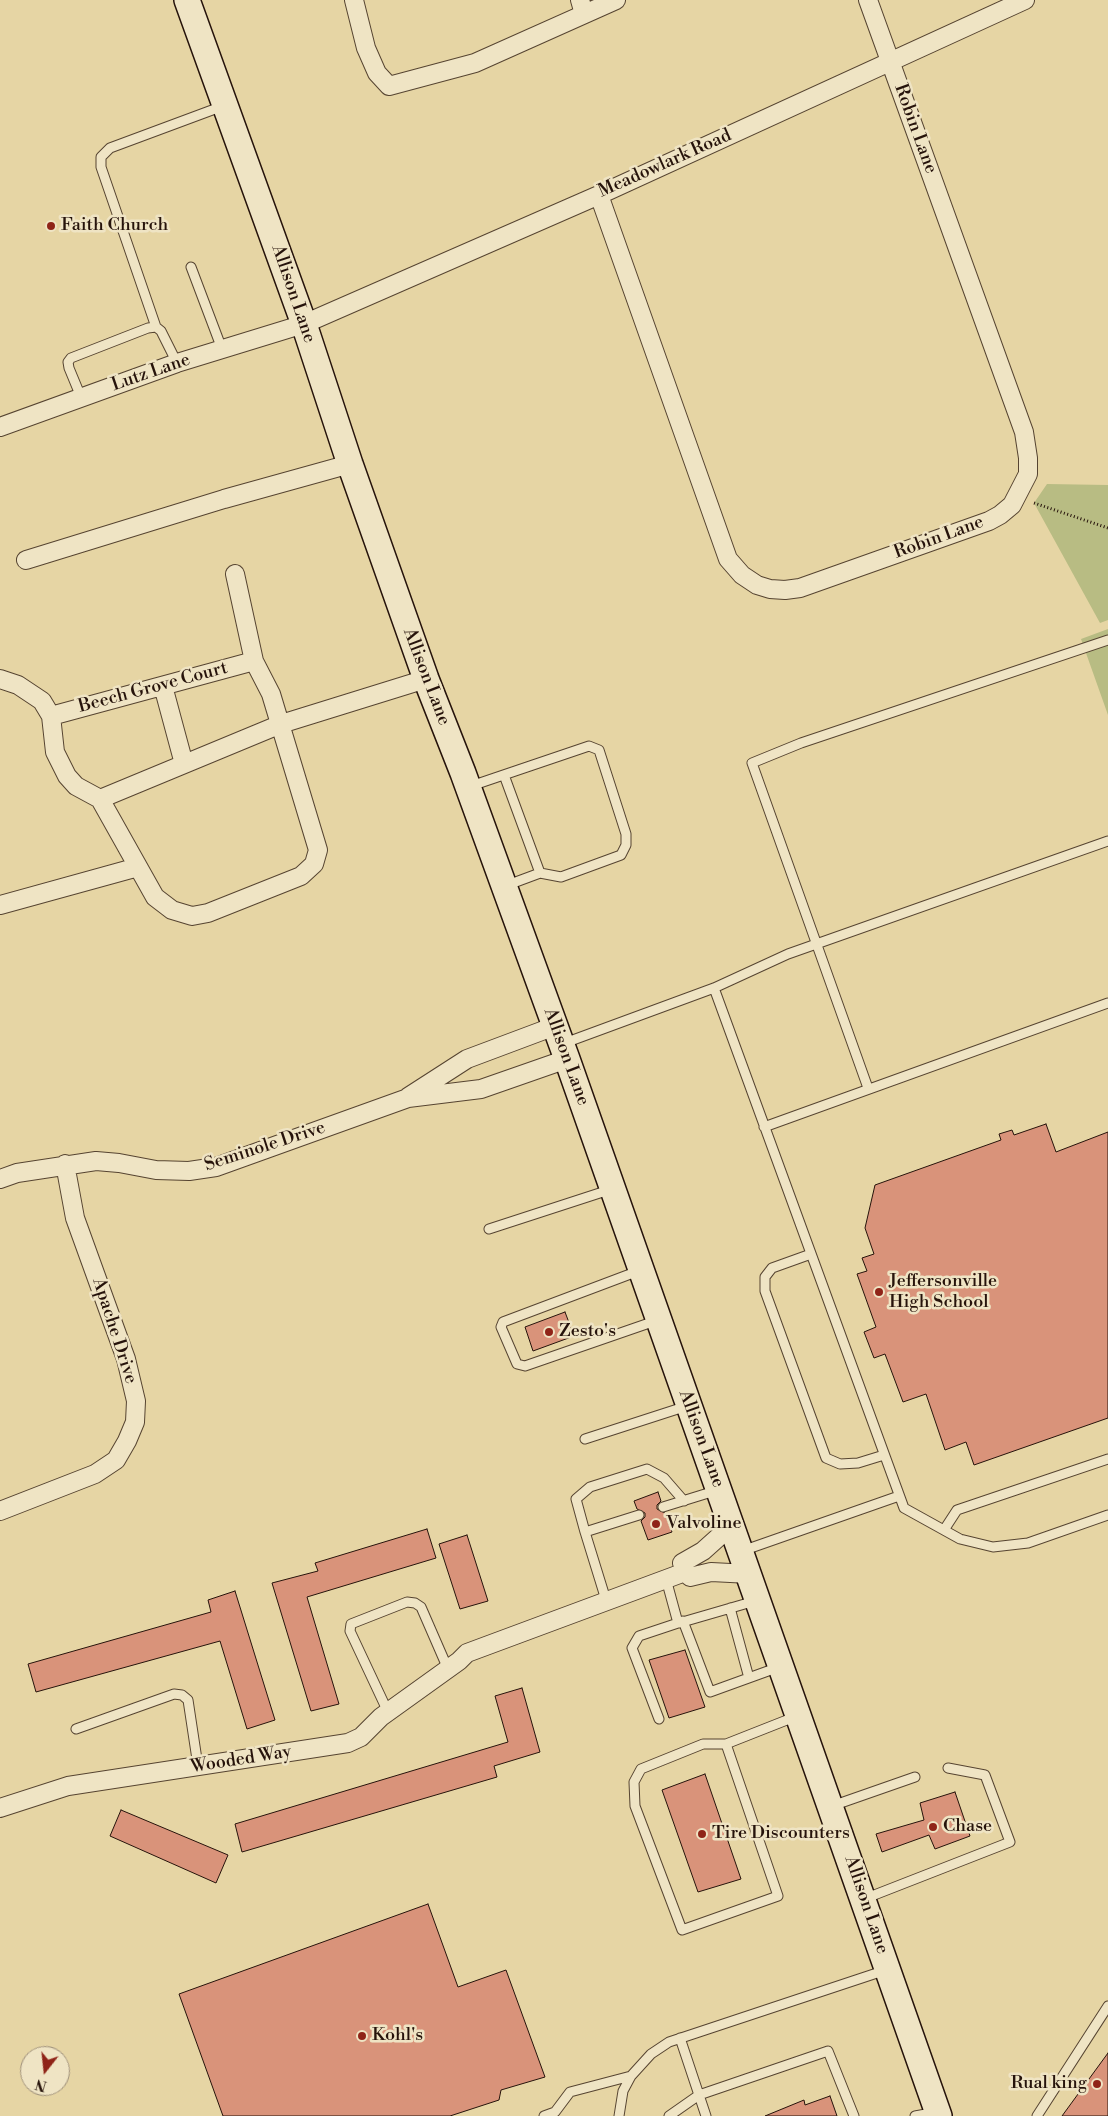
<!DOCTYPE html>
<html>
<head>
<meta charset="utf-8">
<style>
  body { margin:0 }
  #map { position:relative; width:1108px; height:2116px; overflow:hidden; background:#e6d5a4; font-family:"Libre Bodoni",serif }
  canvas { display:block }
  .north { position:absolute; left:20px; top:2046px; width:50px; height:50px; box-sizing:border-box; background:#efe4c4; border:1px solid #9f907a; border-radius:50%; rotate:196deg; font-size:14px; font-weight:700; line-height:20px; text-align:center; color:#26130b }
  .north::after { content:''; display:block; margin:auto; width:18px; height:22px; background:#8f2418; clip-path:polygon(50% 0,100% 100%,50% 72%,0 100%) }
</style>
</head>
<body>
<div id="map">
<canvas width="1108" height="2116"></canvas>
<div class="north">N</div>
</div>
<script>
const c = document.querySelector('canvas').getContext('2d');
c.lineJoin = 'round';
function paint(path, color) {
  c.fillStyle = color;
  c.fill(path, 'evenodd');
}
function shape(rows) {
  const path = new Path2D();
  for (const r of rows) {
    path.moveTo(r[0], r[1]);
    for (let i = 2; i < r.length; i += 2) path.lineTo(r[i], r[i + 1]);
  }
  return path;
}
function trace(path, color, width, dash) {
  c.strokeStyle = color;
  c.lineWidth = width;
  c.lineCap = dash ? 'butt' : 'round';
  c.setLineDash(dash || []);
  c.stroke(path);
}
function label(font, color, halo, rows, align = 'center') {
  c.font = font + ' "Libre Bodoni",serif';
  c.lineWidth = 5;
  c.setLineDash([]);
  c.textBaseline = 'middle';
  c.strokeStyle = halo;
  c.fillStyle = color;
  for (const [text, x, y, turn = 0] of rows) {
    c.save();
    c.translate(x, y);
    c.rotate((+turn || 0) * Math.PI / 180);
    c.textAlign = isNaN(turn) ? turn : align;
    if (halo) c.strokeText(text, 0, 0);
    c.fillText(text, 0, 0);
    c.restore();
  }
}
const green = shape([
  [1047,484,1108,485,1108,620,1100,623,1034,503],
  [1108,629,1108,715,1081,639]
]);
const building = shape([
  [1046,1124,1056,1152,1108,1132,1108,1418,974,1465,966,1442,945,1450,926,1394,903,1402,885,1354,874,1358,864,1332,876,1327,857,1274,867,1271,862,1258,874,1254,865,1228,875,1185,1001,1140,999,1134,1012,1130,1014,1135,1046,1124],
  [565,1312,574,1336,533,1351,525,1327,565,1312],
  [658,1492,661,1501,657,1505,657,1509,665,1513,672,1532,648,1540,641,1521,645,1517,645,1513,637,1509,634,1501,658,1492],
  [427,1529,436,1558,307,1597,339,1704,311,1711,272,1583,318,1571,315,1563,427,1529],
  [467,1535,488,1601,460,1609,439,1544,467,1535],
  [235,1591,275,1720,247,1729,220,1641,36,1692,28,1664,211,1612,208,1600,235,1591],
  [685,1650,705,1707,669,1718,649,1660,685,1650],
  [522,1688,540,1752,494,1766,497,1777,242,1852,235,1824,508,1742,495,1696,522,1688],
  [705,1774,741,1879,698,1892,662,1790,705,1774],
  [955,1792,970,1836,935,1849,929,1835,882,1852,876,1834,924,1820,920,1803,955,1792],
  [121,1810,228,1855,216,1883,110,1836,121,1810],
  [428,1904,458,1987,506,1970,545,2077,501,2090,499,2100,450,2116,223,2116,179,1994,428,1904],
  [1108,2053,1108,2116,1062,2116,1108,2053],
  [830,2096,837,2116,765,2116,804,2100,805,2105,830,2096]
]);
const path = shape([
  [1034,503,1108,528]
]);
const service = shape([
  [191,267,222,349],
  [156,327,101,167,101,157,110,148,223,106],
  [81,397,69,368,68,362,71,358,148,328,156,327,161,331,177,363],
  [504,775,540,873],
  [471,786,589,746,599,750,626,834,626,845,621,855,561,877,540,873,505,886],
  [714,988,904,1508,960,1539,993,1547,1028,1543,1108,1515],
  [562,1044,714,988,788,954,1108,841],
  [868,1088,752,763,801,743,1108,640],
  [764,1127,1108,1003],
  [489,1229,612,1189],
  [811,1254,772,1268,765,1277,765,1291,826,1458,840,1464,858,1463,884,1455],
  [641,1270,503,1322,501,1327,517,1364,525,1366,658,1320],
  [585,1439,687,1406],
  [663,1507,718,1490],
  [944,1530,957,1510,1108,1459],
  [585,1532,576,1499,590,1487,647,1469,664,1478,684,1501],
  [742,1551,899,1496],
  [606,1600,585,1532,639,1515],
  [730,1608,749,1678],
  [683,1621,710,1692,779,1667],
  [679,1623,755,1601],
  [388,1712,350,1631,351,1624,407,1602,415,1603,421,1607,448,1669],
  [659,1719,632,1648,639,1636,678,1623,666,1579],
  [76,1729,174,1694,182,1695,188,1700,198,1766],
  [726,1744,778,1896,682,1930,635,1806,634,1782,641,1769,703,1744,726,1744,797,1716],
  [832,1806,915,1777],
  [864,1899,1010,1842,985,1775,948,1768],
  [680,2038,706,2116],
  [544,2116,555,2112,570,2092,631,2076,651,2054,669,2042,886,1970],
  [619,2116,623,2091,631,2076],
  [669,2116,699,2095,828,2051,854,2116],
  [915,2116,937,2112],
  [1037,2116,1108,2006]
]);
const minor = shape([
  [354,0,366,48,377,73,389,86,475,63,616,0],
  [580,0,584,14],
  [599,195,728,559,742,575,757,585,770,589,785,590,800,588,989,521,1000,515,1012,505,1028,474,1028,458,1024,432,868,0],
  [0,427,177,363,304,324,599,195,1025,0],
  [26,560,224,499,350,464],
  [0,679,18,685,42,701,51,716,55,752,67,776,76,786,100,799,155,897,172,910,192,916,208,913,301,876,314,864,318,850,271,694,254,661,235,574],
  [163,686,184,764],
  [51,716,254,661],
  [100,799,281,724,426,679],
  [0,905,138,867],
  [408,1097,467,1059,555,1026],
  [0,1179,17,1173,96,1161,119,1163,156,1170,189,1171,216,1167,408,1098,481,1089,567,1059],
  [0,1511,95,1474,116,1460,127,1441,135,1422,136,1401,126,1359,75,1218,65,1164],
  [732,1525,703,1551,682,1563,685,1572,690,1577,711,1572,750,1574],
  [0,1808,68,1786,348,1743,361,1737,381,1717,459,1661,467,1653,685,1572]
]);
const secondary = shape([
  [187,0,304,324,350,464,426,679,463,773,567,1059,939,2116]
]);
const markers = [
  [51,226,5,"#8f2418"],
  [879,1292,5,"#8f2418"],
  [549,1332,5,"#8f2418"],
  [656,1524,5,"#8f2418"],
  [933,1827,5,"#8f2418"],
  [702,1834,5,"#8f2418"],
  [362,2036,5,"#8f2418"],
  [1097,2084,5,"#8f2418"]
];
const streetNames = [
  ["Robin Lane",915,129,70],
  ["Meadowlark Road",665,164,-24],
  ["Allison Lane",293,294,71],
  ["Lutz Lane",151,373,-19],
  ["Robin Lane",939,538,-20],
  ["Allison Lane",426,677,69],
  ["Beech Grove Court",153,688,-15],
  ["Allison Lane",566,1057,70],
  ["Seminole Drive",265,1147,-18],
  ["Apache Drive",114,1331,72],
  ["Allison Lane",701,1439,70],
  ["Wooded Way",241,1760,-9],
  ["Allison Lane",866,1905,71]
];
const poiNames = [
  ["Faith Church",61,226],
  ["Jeffersonville",889,1282],
  ["High School",889,1303],
  ["Zesto's",559,1332],
  ["Valvoline",666,1524],
  ["Chase",943,1827],
  ["Tire Discounters",712,1834],
  ["Kohl's",372,2036],
  ["Rual king",1087,2084,"right"]
];
paint(green, '#b8bc83');
paint(building, '#d9937a');
trace(building, '#26130b', 1);
trace(service, '#564431', 11);
trace(minor, '#564431', 20);
trace(secondary, '#26130b', 28);
trace(path, '#26130b', 3, [1, 2.5]);
trace(service, '#efe4c4', 9);
trace(minor, '#efe4c4', 18);
trace(secondary, '#efe4c4', 25);
for (const [x, y, r, color] of markers) {
  const dot = new Path2D();
  dot.arc(x, y, r, 0, 2 * Math.PI);
  c.fillStyle = color;
  c.fill(dot);
  trace(dot, '#efe4c4', 2);
}
label('18px', '#26130b', '#efe4c4', streetNames);
label('18px', '#26130b', '#efe4c4', poiNames, 'left');
</script>
</body>
</html>
